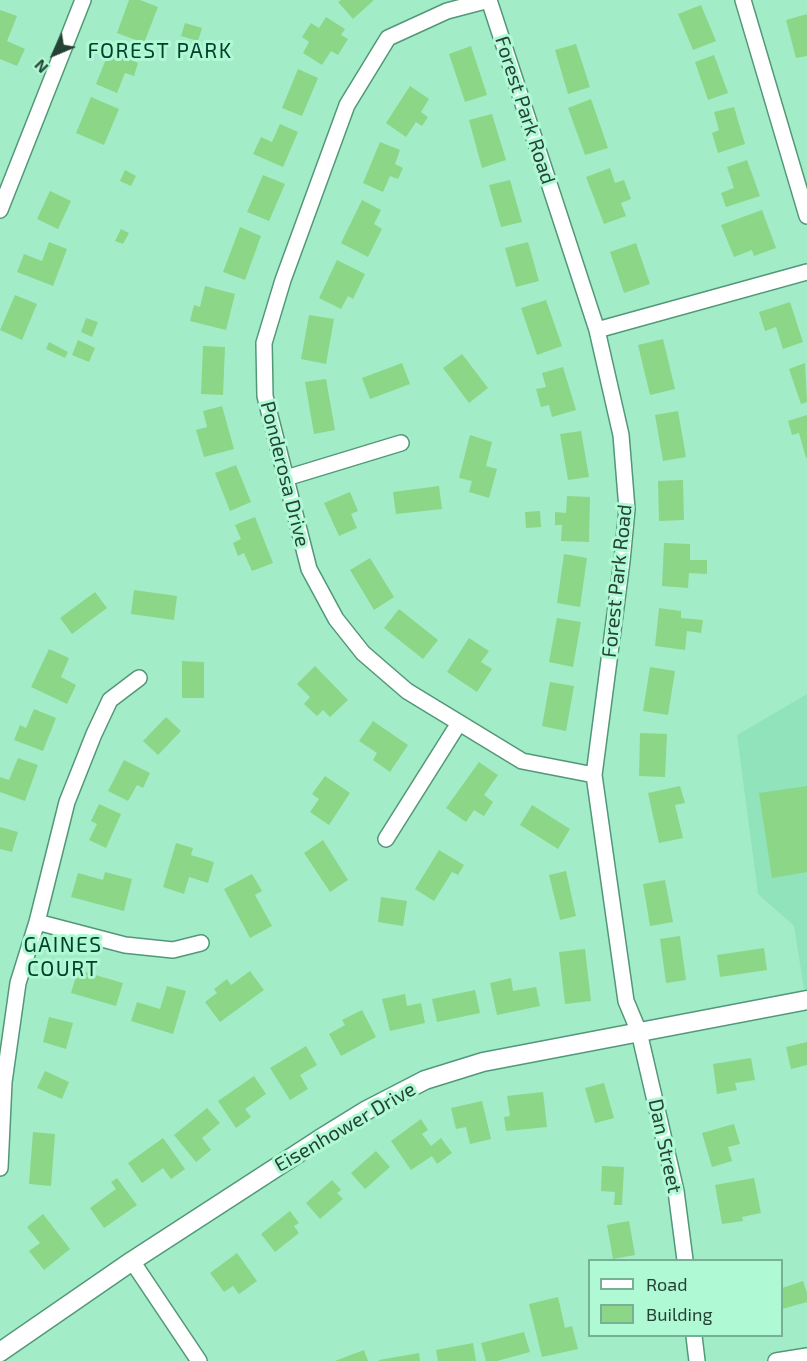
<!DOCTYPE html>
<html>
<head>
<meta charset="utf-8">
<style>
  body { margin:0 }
  #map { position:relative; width:807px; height:1361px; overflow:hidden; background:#a3ecc8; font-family:"Exo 2",sans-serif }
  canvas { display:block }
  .legend { position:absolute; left:588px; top:1259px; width:195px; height:78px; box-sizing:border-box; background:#b0f9d5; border:2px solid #78b095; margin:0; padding:8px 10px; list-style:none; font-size:18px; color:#254235 }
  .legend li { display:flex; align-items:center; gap:12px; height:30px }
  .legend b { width:30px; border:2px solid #78b095 }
  .north { position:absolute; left:24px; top:24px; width:60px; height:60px; -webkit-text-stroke:4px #b0f9d5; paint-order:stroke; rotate:226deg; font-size:16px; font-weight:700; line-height:24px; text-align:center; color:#254235 }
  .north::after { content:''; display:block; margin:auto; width:21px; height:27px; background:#254235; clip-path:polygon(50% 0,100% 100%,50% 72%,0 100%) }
</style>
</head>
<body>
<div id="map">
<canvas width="807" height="1361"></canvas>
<ul class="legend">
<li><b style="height:8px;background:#fff"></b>Road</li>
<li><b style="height:16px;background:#8cd687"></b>Building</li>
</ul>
<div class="north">N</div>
</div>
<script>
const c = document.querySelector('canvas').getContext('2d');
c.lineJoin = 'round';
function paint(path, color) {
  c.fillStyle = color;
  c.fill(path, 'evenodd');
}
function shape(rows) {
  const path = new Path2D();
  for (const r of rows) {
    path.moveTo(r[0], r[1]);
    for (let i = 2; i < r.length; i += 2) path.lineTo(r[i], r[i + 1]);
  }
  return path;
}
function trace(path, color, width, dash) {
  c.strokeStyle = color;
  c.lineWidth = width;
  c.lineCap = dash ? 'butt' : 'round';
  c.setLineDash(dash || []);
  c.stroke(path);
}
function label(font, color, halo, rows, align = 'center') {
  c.font = font + ' "Exo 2",sans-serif';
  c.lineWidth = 6;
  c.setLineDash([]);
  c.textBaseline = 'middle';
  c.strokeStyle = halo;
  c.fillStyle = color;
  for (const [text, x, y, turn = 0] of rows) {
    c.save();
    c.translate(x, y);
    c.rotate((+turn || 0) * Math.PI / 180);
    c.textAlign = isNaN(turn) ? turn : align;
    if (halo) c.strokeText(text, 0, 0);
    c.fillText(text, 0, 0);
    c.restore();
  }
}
const built = shape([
  [807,694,807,989,804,989,794,926,758,894,737,735]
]);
const building = shape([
  [129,0,140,0,158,7,144,43,117,33],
  [341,0,374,0,353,19,338,2],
  [701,5,716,41,693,50,678,14],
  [0,10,17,16,7,41,25,49,17,66,0,59],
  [807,14,807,56,796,58,786,20],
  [326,17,345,29,341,35,348,39,338,55,331,51,322,65,303,53,309,42,302,37,311,23,319,28],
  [185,23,202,28,198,41,181,36],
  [112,44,133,53,131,60,138,63,134,76,125,73,117,93,96,84],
  [576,44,590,87,568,94,555,50],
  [471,46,487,95,465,102,449,54],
  [714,55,728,93,708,100,695,62],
  [298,69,318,78,302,116,282,108],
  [410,86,429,99,421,112,428,117,422,126,416,122,406,137,386,123],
  [91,97,119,109,104,145,76,133],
  [591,99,608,148,585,155,568,108],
  [734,107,745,144,718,153,712,133,719,130,714,112],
  [492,114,506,160,482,168,469,120],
  [280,124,298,132,283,167,253,154,261,137,272,142],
  [380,142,400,150,395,164,403,168,398,179,390,176,383,192,363,183],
  [747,160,760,196,726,207,721,193,734,188,727,167],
  [610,168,615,183,624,180,631,199,621,203,626,216,604,224,586,177],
  [125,170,136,176,131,186,120,181],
  [263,175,285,184,269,221,247,212],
  [510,180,522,222,501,227,489,185],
  [50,191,71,201,58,229,37,219],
  [362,200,381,210,374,224,382,229,368,257,341,243],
  [762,210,776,248,754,256,752,250,734,257,721,225],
  [240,227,261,236,245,280,223,272],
  [121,229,129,233,123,244,115,241],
  [49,242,67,249,53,286,17,272,24,254,42,261],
  [528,242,539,281,516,287,505,248],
  [636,243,650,284,624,293,610,252],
  [337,260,365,274,353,299,348,296,341,309,319,298],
  [205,286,235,294,226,330,190,321,194,305,200,307],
  [15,295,37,304,22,340,0,330],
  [546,300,562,346,537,355,521,308],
  [790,302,803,342,783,349,776,327,765,331,759,312],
  [309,315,334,319,326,364,301,359],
  [86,318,98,322,92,337,81,332],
  [663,339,675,389,650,395,638,345],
  [78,340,95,348,89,362,72,355],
  [49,342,68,352,65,358,46,349],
  [203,346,225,347,223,395,201,394],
  [462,354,488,388,469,403,443,368],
  [402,363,410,384,370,399,362,378],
  [805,363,807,402,801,404,789,369],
  [563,367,576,410,552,417,549,405,541,407,536,389,546,387,542,373],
  [326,379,335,430,314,434,305,382],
  [222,406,234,449,204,457,196,430,207,427,203,411],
  [678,411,686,457,663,461,655,415],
  [807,415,807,458,806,458,799,433,792,435,788,421],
  [581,431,589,477,568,480,560,434],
  [470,435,492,442,486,466,497,469,489,498,469,492,472,481,459,478],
  [236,465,251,502,230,511,215,473],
  [683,480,684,520,659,521,658,481],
  [439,486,442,509,396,514,393,492],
  [350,492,358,511,351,514,357,528,339,536,324,503],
  [567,496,590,497,589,542,561,541,562,525,555,525,555,512,566,513],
  [540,511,541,527,526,528,525,512],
  [255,517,273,563,252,571,244,553,238,556,233,543,241,539,235,525],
  [664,543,690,544,690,560,707,560,707,574,689,573,688,588,662,586],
  [564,554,587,558,580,607,557,603],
  [370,558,394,597,374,610,350,570],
  [134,590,177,596,174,620,131,614],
  [95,592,107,608,72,634,60,618],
  [659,608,681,611,681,618,703,620,701,633,687,631,685,650,655,646],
  [399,609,438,640,423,659,384,628],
  [557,618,581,622,573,667,549,662],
  [469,638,489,651,481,662,492,669,477,692,447,672],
  [49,649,69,658,61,677,76,685,67,704,31,687],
  [182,661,204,662,204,698,182,698],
  [315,666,348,700,330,717,323,710,317,716,304,704,310,697,297,684],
  [650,667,675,671,668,715,643,711],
  [550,682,574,686,566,731,542,726],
  [34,709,56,718,43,751,14,740,20,725,26,728],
  [166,717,181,731,158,755,143,741],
  [373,721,408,745,390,772,373,760,377,753,359,741],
  [640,733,667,734,665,777,639,776],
  [18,758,38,765,25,801,0,792,0,777,9,780],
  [124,760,150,773,143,788,137,785,128,801,108,791],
  [479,762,498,775,484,795,493,802,484,816,474,810,466,822,446,808],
  [325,776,350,793,329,825,310,812,319,799,312,794],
  [680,786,685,803,675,805,683,838,659,843,648,793],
  [807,786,807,872,772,878,759,793],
  [99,804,121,814,106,848,89,840,97,824,91,821],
  [532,805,570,829,558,849,520,825],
  [0,827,18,832,12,852,0,849],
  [323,840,348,880,330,892,304,853],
  [176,843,193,848,191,855,214,862,208,883,189,877,184,894,163,887],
  [439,850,464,865,458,875,452,872,434,901,415,889],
  [566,871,576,916,560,920,549,875],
  [105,872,132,879,124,911,71,897,78,873,103,880],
  [252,874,262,891,255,895,272,926,250,938,224,889],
  [665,880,673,922,650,926,643,884],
  [381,897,407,901,403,926,378,922],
  [680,936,686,980,666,983,660,939],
  [764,948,767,970,720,977,717,955],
  [585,949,591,1001,565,1004,559,952],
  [78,970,123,983,116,1006,71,993],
  [250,971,264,990,220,1022,205,1002,217,993,214,989,227,979,231,985],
  [511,978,513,991,536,987,540,1006,497,1015,490,983],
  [167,986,186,991,173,1034,131,1021,137,1002,160,1009],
  [475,990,480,1013,437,1022,432,999],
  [405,994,407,1006,421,1003,425,1023,390,1031,382,999],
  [362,1010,376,1037,341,1056,329,1034,345,1025,342,1020],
  [49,1017,73,1023,66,1049,43,1042],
  [807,1042,807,1065,791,1069,786,1047],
  [306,1046,317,1065,300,1075,308,1089,290,1100,270,1068],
  [751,1058,755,1080,735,1083,737,1090,717,1094,713,1064],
  [45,1071,69,1082,62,1099,37,1088],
  [254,1076,266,1094,245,1109,251,1117,236,1128,218,1101],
  [604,1083,614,1118,595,1123,585,1088],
  [543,1092,547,1127,506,1131,504,1117,510,1116,507,1096],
  [482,1101,491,1139,470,1144,466,1127,456,1129,451,1108],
  [207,1108,220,1123,202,1138,211,1150,196,1162,174,1135],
  [421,1119,428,1130,422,1134,431,1146,441,1138,452,1153,437,1164,432,1156,411,1170,391,1141],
  [734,1124,740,1144,728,1147,732,1161,712,1167,702,1133],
  [33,1132,55,1134,51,1186,29,1184],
  [163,1138,185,1169,171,1179,163,1168,142,1183,128,1163],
  [376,1151,390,1167,365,1189,351,1173],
  [602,1166,624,1167,622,1205,614,1205,615,1192,601,1191],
  [117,1178,137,1205,104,1228,90,1208,116,1189,111,1182],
  [754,1178,761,1213,742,1217,743,1221,722,1224,715,1185],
  [332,1180,341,1190,337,1193,343,1199,320,1219,306,1203],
  [290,1211,299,1223,294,1226,299,1233,275,1252,261,1234],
  [43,1214,70,1249,44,1270,29,1251,40,1243,27,1227],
  [629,1221,635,1255,613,1259,607,1225],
  [237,1253,257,1281,239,1294,233,1286,224,1292,210,1273],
  [803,1281,807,1293,807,1302,782,1309,782,1288],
  [558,1297,565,1328,572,1326,578,1349,542,1357,529,1304],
  [524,1332,530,1352,497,1361,486,1361,481,1343],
  [473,1343,476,1361,438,1361,436,1350],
  [364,1350,368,1361,335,1361],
  [419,1353,420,1361,379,1361,379,1360]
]);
const minor = shape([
  [489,0,597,330,621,435,627,509,622,561,594,775,626,1001,639,1032,676,1191,685,1260],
  [489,0,447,11,388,38,347,105,283,280,264,343,265,396,309,569,336,619,363,653,407,691,522,761,594,775],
  [743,0,807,216],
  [0,210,83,0],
  [597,330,807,272],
  [286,478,401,443],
  [386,839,459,723],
  [37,922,125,945,173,950,201,943],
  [0,1168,4,1082,18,983,37,922,67,802,94,734,110,700,139,678],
  [132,1261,199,1361],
  [694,1336,697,1361],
  [776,1361,807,1356]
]);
const tertiary = shape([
  [0,1352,132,1261,320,1139,367,1110,425,1080,483,1062,807,1000]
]);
const streetNames = [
  ["Forest Park Road",525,110,72],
  ["Ponderosa Drive",285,474,76],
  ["Forest Park Road",617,581,-84],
  ["Eisenhower Drive",345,1127,-30],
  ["Dan Street",665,1146,78]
];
const neighbourhoodNames = [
  ["FOREST PARK",160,51],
  ["GAINES",63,945],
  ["COURT",63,969]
];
paint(built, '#91e3bc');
paint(building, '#8cd687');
trace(minor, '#529878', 18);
trace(tertiary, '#529878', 21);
trace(minor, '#fff', 15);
trace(tertiary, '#fff', 18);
label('20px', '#254235', '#b0f9d5', streetNames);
c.letterSpacing = '1.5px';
label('21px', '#02402a', '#b0f9d5', neighbourhoodNames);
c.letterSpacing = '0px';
</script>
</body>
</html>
